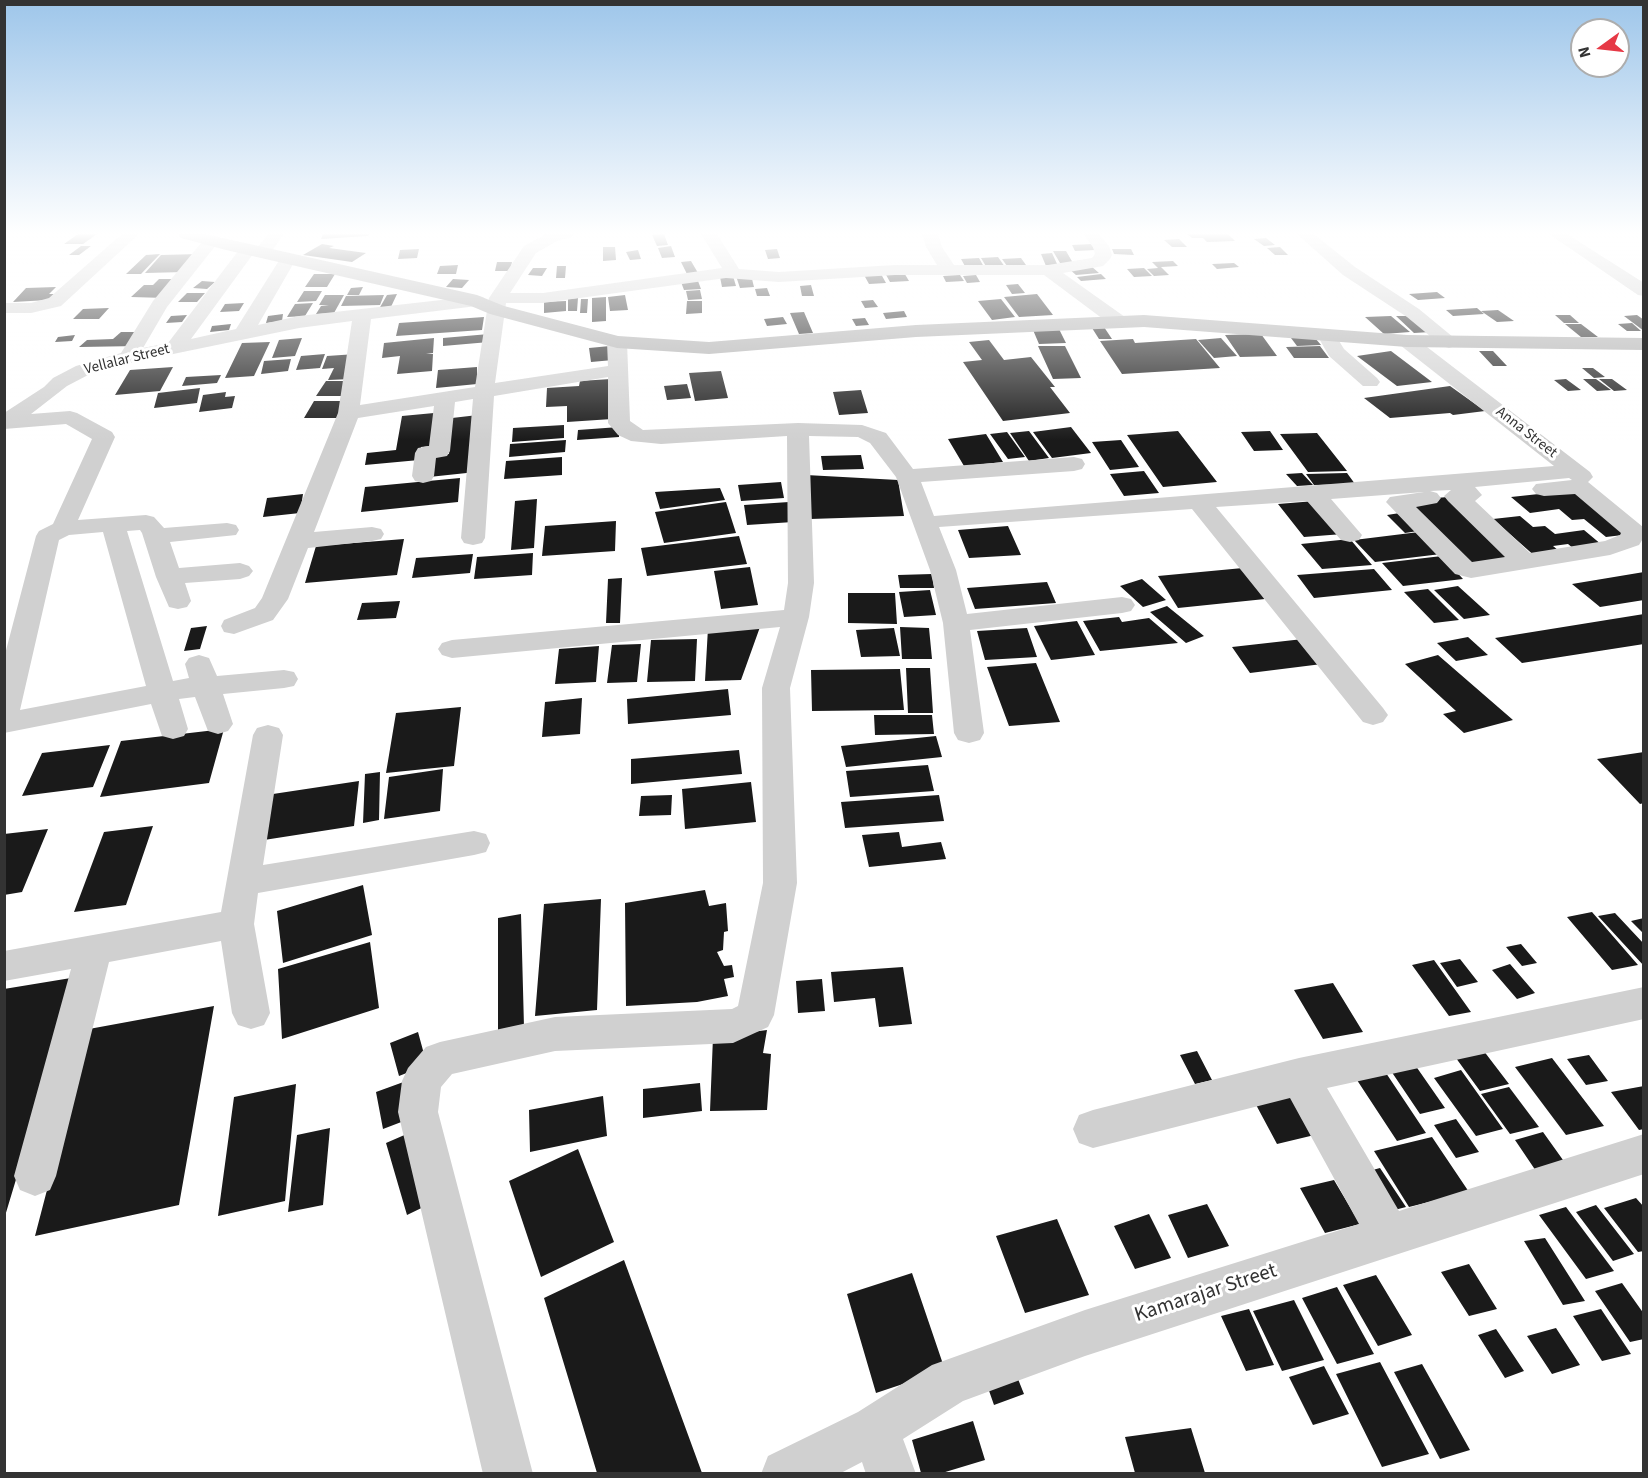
<!DOCTYPE html>
<html>
<head>
<meta charset="utf-8">
<style>
  body { margin:0 }
  #map { position:relative; width:1648px; height:1478px; overflow:hidden; background:#fff; font-family:"Source Sans 3",sans-serif }
  canvas { display:block }
  .frame { position:absolute; inset:0; border:6px solid #333; pointer-events:none }
  .north { position:absolute; left:1570px; top:18px; width:60px; height:60px; box-sizing:border-box; background:#fff; border:2px solid #adadad; border-radius:50%; rotate:255deg; font-size:16px; font-weight:700; line-height:24px; text-align:center; color:#333 }
  .north::after { content:''; display:block; margin:auto; width:21px; height:27px; background:#e63946; clip-path:polygon(50% 0,100% 100%,50% 72%,0 100%) }
</style>
</head>
<body>
<div id="map">
<canvas width="1648" height="1478"></canvas>
<div class="frame"></div>
<div class="north">N</div>
</div>
<script>
const c = document.querySelector('canvas').getContext('2d');
c.lineJoin = 'round';
function paint(path, color) {
  c.fillStyle = color;
  c.fill(path, 'evenodd');
}
function shape(rows) {
  const path = new Path2D();
  for (const r of rows) {
    path.moveTo(r[0], r[1]);
    for (let i = 2; i < r.length; i += 2) path.lineTo(r[i], r[i + 1]);
  }
  return path;
}
function label(font, color, halo, rows, align = 'center') {
  c.font = font + ' "Source Sans 3",sans-serif';
  c.lineWidth = 6;
  c.setLineDash([]);
  c.textBaseline = 'middle';
  c.strokeStyle = halo;
  c.fillStyle = color;
  for (const [text, x, y, turn = 0] of rows) {
    c.save();
    c.translate(x, y);
    c.rotate((+turn || 0) * Math.PI / 180);
    c.textAlign = isNaN(turn) ? turn : align;
    if (halo) c.strokeText(text, 0, 0);
    c.fillText(text, 0, 0);
    c.restore();
  }
}
const building = shape([
  [78,234,97,234,83,244,64,244],
  [323,234,369,234,368,236,321,239],
  [664,234,668,245,657,246,652,235],
  [1187,234,1228,234,1235,241,1207,242,1203,238,1192,238],
  [1266,238,1275,245,1264,246,1254,239],
  [1179,239,1187,247,1172,247,1164,240],
  [322,244,334,246,329,248,366,253,352,262,303,255],
  [1091,244,1095,250,1075,251,1072,245],
  [81,246,91,246,79,255,69,255],
  [671,246,675,257,662,258,658,248],
  [603,247,615,247,616,260,603,261],
  [1280,247,1288,255,1275,255,1267,248],
  [419,249,417,258,398,259,400,250],
  [777,249,780,258,768,259,765,250],
  [1112,249,1131,249,1134,255,1114,254],
  [638,250,641,259,630,260,626,252],
  [1053,251,1066,251,1073,263,1060,263],
  [1052,253,1058,266,1046,266,1041,254],
  [160,254,141,274,126,274,146,255],
  [199,254,184,272,145,273,161,255],
  [998,257,1005,267,987,268,981,258],
  [979,258,984,267,966,268,961,259],
  [1021,258,1026,265,1007,266,1002,259],
  [691,261,698,273,687,274,681,262],
  [1173,261,1178,266,1161,267,1169,275,1154,276,1147,269,1158,268,1152,262],
  [497,262,512,262,510,271,495,271],
  [1234,263,1239,267,1217,269,1212,264],
  [458,265,456,274,437,274,440,266],
  [557,266,566,266,565,278,556,278],
  [1091,266,1099,273,1076,275,1068,268],
  [533,268,547,268,542,276,528,275],
  [1144,268,1152,276,1134,277,1127,269],
  [903,271,909,281,890,282,885,273],
  [314,274,335,274,327,287,305,287],
  [881,274,886,283,869,284,864,275],
  [1101,274,1106,279,1081,281,1077,277],
  [751,275,754,287,740,288,736,276],
  [960,275,964,281,946,282,943,276],
  [976,275,980,282,967,283,963,276],
  [733,276,736,286,722,287,720,277],
  [159,279,186,279,166,298,131,297,144,285,153,285],
  [453,279,469,280,462,288,446,287],
  [202,281,215,282,207,289,193,288],
  [698,281,701,289,684,290,681,282],
  [1018,284,1025,293,1012,294,1006,285],
  [811,285,814,296,802,296,800,286],
  [56,287,49,294,54,294,48,300,13,302,26,288],
  [363,287,359,295,347,295,351,288],
  [767,288,770,296,757,296,755,289],
  [700,290,702,299,688,300,686,291],
  [304,291,322,291,316,301,297,302],
  [1437,292,1445,298,1418,300,1409,294],
  [187,293,205,293,197,302,178,302],
  [397,294,390,309,379,309,387,295],
  [1037,294,1053,315,1019,317,1004,297],
  [325,295,344,295,334,313,316,314,321,306,329,305,319,305],
  [384,295,380,305,341,306,346,296],
  [625,295,628,310,610,311,608,297],
  [606,297,606,321,592,322,592,298],
  [578,298,577,311,568,311,568,299],
  [581,299,588,299,587,313,580,313],
  [1001,299,1015,317,992,320,978,301],
  [873,300,878,307,865,308,861,301],
  [566,301,566,311,544,313,544,302],
  [687,301,702,301,702,313,686,314],
  [244,303,239,311,220,312,225,304],
  [313,303,305,316,287,317,295,304],
  [109,308,99,319,73,319,83,309],
  [1477,308,1484,314,1453,316,1446,310],
  [1498,310,1514,321,1497,322,1481,311],
  [904,311,907,317,886,319,883,313],
  [804,312,813,333,799,334,790,313],
  [283,314,282,321,266,323,268,316],
  [187,315,182,322,166,323,171,316],
  [1555,315,1570,315,1579,323,1564,323],
  [1637,315,1644,320,1644,331,1624,316],
  [1391,316,1410,332,1384,334,1365,317],
  [1396,316,1412,316,1430,332,1414,333],
  [484,317,482,330,396,336,399,323],
  [783,317,787,324,767,326,764,319],
  [865,318,869,325,856,326,852,319],
  [1632,323,1641,331,1627,331,1618,324],
  [231,324,229,330,210,332,212,326],
  [1565,324,1581,324,1598,337,1581,337],
  [1104,327,1112,339,1099,339,1092,328],
  [1059,329,1066,343,1039,344,1033,330],
  [121,332,148,332,138,346,79,347,87,340,113,339],
  [489,334,489,342,443,346,443,338],
  [1261,334,1277,356,1240,357,1225,335],
  [75,335,72,341,55,342,58,337],
  [302,338,295,356,272,358,279,340],
  [434,338,433,353,426,354,433,354,432,371,397,374,400,356,382,358,384,343],
  [1221,338,1237,356,1214,358,1198,340],
  [1291,338,1315,338,1321,345,1297,346],
  [1133,339,1135,343,1196,339,1220,368,1122,374,1100,341],
  [989,340,1004,360,1031,357,1055,387,1050,387,1070,413,1003,421,963,362,982,360,969,342],
  [270,342,254,376,225,378,242,343],
  [610,346,613,360,591,362,589,348],
  [1038,346,1065,346,1081,378,1053,379],
  [1320,346,1329,358,1294,358,1286,347],
  [1391,351,1432,382,1397,386,1357,356],
  [1479,351,1493,351,1507,366,1493,366],
  [325,354,320,368,296,370,301,356],
  [356,354,351,379,328,380,334,368,322,369,327,356],
  [291,359,288,371,261,374,264,361],
  [173,367,160,391,115,395,130,370],
  [477,367,477,384,436,388,438,370],
  [1582,368,1593,368,1605,377,1594,378],
  [721,371,728,398,695,401,689,373],
  [221,375,217,383,182,386,186,377],
  [611,379,612,419,567,422,567,406,546,407,547,388,579,386,580,381],
  [1566,379,1581,390,1568,391,1554,380],
  [1583,379,1596,379,1611,390,1597,391],
  [1599,379,1612,379,1627,390,1614,391],
  [326,381,351,381,345,396,316,396],
  [687,384,691,398,667,400,664,386],
  [1450,386,1485,411,1453,415,1450,413,1390,418,1364,398],
  [200,388,197,403,154,408,158,393],
  [861,390,868,413,839,415,833,392],
  [226,392,225,397,235,396,232,408,199,412,203,395],
  [314,401,343,401,339,418,304,418],
  [434,413,430,446,421,447,419,460,365,465,367,453,396,450,402,416],
  [478,415,476,472,429,477,431,456,449,454,452,418],
  [564,425,564,438,512,442,513,428],
  [619,427,619,437,577,440,578,430],
  [1071,427,1091,453,1052,458,1033,432],
  [1029,431,1049,458,1029,461,1010,433],
  [1178,431,1217,482,1163,487,1127,435],
  [1270,431,1283,450,1254,451,1241,432],
  [1007,432,1025,457,1008,459,990,434],
  [1317,433,1347,471,1308,472,1280,434],
  [986,434,1003,462,964,466,948,439],
  [566,440,565,452,509,457,510,444],
  [1121,440,1139,467,1110,470,1092,442],
  [861,455,864,469,823,470,821,456],
  [562,457,562,475,504,479,506,461],
  [1144,471,1159,493,1124,496,1110,474],
  [1302,473,1313,485,1297,486,1286,474],
  [1347,473,1355,484,1314,485,1306,474],
  [806,475,898,480,904,516,810,519],
  [460,478,458,502,361,512,365,487],
  [781,482,784,498,741,501,738,485],
  [720,488,725,500,660,509,655,492],
  [1576,490,1631,534,1606,537,1584,519,1572,520,1559,509,1530,513,1511,497],
  [303,494,300,513,263,517,267,498],
  [1448,497,1518,561,1470,569,1401,503,1439,501,1436,498],
  [537,499,534,548,511,550,515,501],
  [1315,501,1343,534,1304,537,1278,504],
  [726,502,736,533,664,543,655,512],
  [789,502,793,522,747,525,744,505],
  [1400,513,1418,531,1405,533,1387,515],
  [1520,516,1533,527,1545,526,1555,534,1584,530,1602,545,1574,549,1568,544,1553,546,1564,555,1537,558,1493,519],
  [616,521,615,551,542,556,545,526],
  [1008,526,1021,555,969,558,958,530],
  [1419,532,1441,554,1375,562,1354,540],
  [739,536,747,564,647,576,641,548],
  [404,539,397,575,305,583,316,546],
  [1350,539,1372,565,1322,569,1301,544],
  [533,553,532,575,474,579,477,557],
  [473,554,470,573,412,578,416,558],
  [1442,556,1463,579,1403,586,1382,563],
  [750,567,758,605,721,609,714,571],
  [1243,568,1265,599,1178,608,1158,576],
  [1374,569,1392,590,1314,598,1297,575],
  [1644,572,1644,600,1600,607,1572,584],
  [932,574,934,588,900,588,898,575],
  [622,578,620,623,606,623,608,579],
  [1142,579,1166,600,1143,607,1120,586],
  [1047,582,1056,603,975,609,967,588],
  [1458,586,1490,615,1464,619,1434,590],
  [1428,589,1459,620,1434,623,1404,592],
  [930,590,936,615,904,617,899,592],
  [848,593,895,593,897,624,848,623],
  [400,601,396,618,357,620,362,603],
  [1167,606,1204,636,1186,643,1150,612],
  [1644,614,1644,644,1522,663,1495,638],
  [1119,617,1122,622,1149,618,1178,643,1100,651,1083,621],
  [1077,621,1095,655,1051,660,1034,626],
  [207,626,200,649,184,651,191,628],
  [760,627,741,680,705,681,708,628],
  [900,627,929,628,932,659,902,659],
  [894,628,900,656,861,657,856,630],
  [1027,628,1037,657,985,660,977,631],
  [1468,637,1488,655,1456,661,1437,643],
  [697,639,695,681,647,682,651,640],
  [1303,639,1322,664,1250,673,1232,647],
  [641,644,637,682,607,683,612,645],
  [599,646,596,682,555,684,559,649],
  [1438,655,1513,720,1464,733,1443,714,1456,711,1405,664],
  [1036,663,1060,722,1009,726,987,667],
  [906,668,930,668,933,713,908,713],
  [900,669,904,710,812,711,811,670],
  [728,689,731,715,628,724,627,699],
  [582,698,580,734,542,737,545,702],
  [461,707,454,766,386,773,396,713],
  [874,715,932,715,934,734,875,735],
  [224,729,209,783,100,797,121,741],
  [936,736,942,757,846,767,841,746],
  [110,745,93,787,22,796,42,753],
  [739,750,742,774,631,784,631,759],
  [1644,752,1644,803,1640,804,1597,759],
  [928,765,934,791,850,797,846,771],
  [443,769,440,811,384,819,389,777],
  [380,772,379,820,363,823,365,774],
  [359,781,354,826,264,840,273,794],
  [751,782,756,822,685,829,682,789],
  [672,795,671,815,639,816,641,796],
  [939,795,944,821,845,828,841,802],
  [153,826,126,905,74,912,104,832],
  [48,829,22,892,4,895,4,834],
  [899,832,902,847,941,842,946,859,869,867,862,835],
  [363,885,372,935,283,963,277,911],
  [705,890,709,906,726,903,728,931,724,932,723,950,717,952,724,966,732,965,734,977,724,979,728,996,697,1002,626,1006,625,903],
  [601,899,597,1010,535,1016,544,904],
  [1592,912,1638,965,1612,970,1567,917],
  [1615,913,1644,944,1644,966,1598,916],
  [521,914,524,1027,498,1031,498,918],
  [1644,918,1644,934,1631,921],
  [370,942,379,1008,282,1039,278,969],
  [1521,944,1537,963,1522,966,1506,947],
  [1460,959,1478,982,1457,987,1440,963],
  [1434,960,1471,1012,1449,1016,1412,965],
  [1510,964,1535,993,1517,999,1492,970],
  [903,967,912,1024,879,1027,875,998,834,1002,831,972],
  [77,977,5,1216,4,1216,4,989],
  [822,979,825,1011,798,1013,796,981],
  [1333,983,1363,1032,1323,1039,1294,990],
  [214,1006,179,1205,35,1236,89,1029],
  [767,1030,763,1053,771,1054,767,1110,710,1111,713,1037],
  [418,1032,427,1065,399,1076,390,1043],
  [1480,1046,1509,1084,1480,1091,1453,1054],
  [1197,1051,1212,1080,1195,1084,1180,1055],
  [1589,1055,1608,1081,1586,1085,1567,1059],
  [1552,1058,1604,1126,1566,1135,1515,1067],
  [1413,1062,1445,1108,1420,1114,1389,1068],
  [1382,1067,1426,1133,1397,1141,1353,1074],
  [1461,1070,1503,1129,1476,1136,1434,1078],
  [409,1080,417,1116,383,1129,376,1092],
  [700,1083,702,1111,643,1118,643,1089],
  [296,1084,285,1201,218,1216,234,1097],
  [1644,1086,1644,1129,1639,1130,1611,1092],
  [1509,1087,1539,1127,1510,1134,1481,1094],
  [1303,1090,1327,1132,1277,1144,1254,1101],
  [603,1096,607,1136,530,1152,529,1110],
  [1456,1119,1479,1152,1456,1158,1434,1125],
  [330,1128,323,1205,288,1212,297,1135],
  [416,1130,438,1200,407,1215,386,1143],
  [1543,1132,1568,1167,1538,1174,1515,1140],
  [1432,1137,1469,1192,1409,1207,1374,1151],
  [578,1149,614,1242,541,1277,509,1181],
  [1380,1168,1406,1207,1383,1213,1358,1174],
  [1334,1180,1360,1224,1325,1233,1300,1188],
  [1636,1198,1644,1207,1644,1251,1638,1252,1604,1208],
  [1207,1204,1229,1246,1188,1258,1168,1215],
  [1596,1205,1634,1254,1613,1261,1576,1212],
  [1566,1207,1614,1271,1586,1279,1539,1215],
  [1149,1214,1171,1258,1135,1269,1114,1226],
  [1057,1219,1089,1295,1025,1313,996,1236],
  [1545,1238,1585,1301,1563,1305,1524,1241],
  [624,1260,702,1473,597,1473,544,1298],
  [1469,1264,1497,1309,1469,1316,1441,1272],
  [912,1273,945,1370,876,1393,847,1294],
  [1376,1275,1412,1335,1378,1346,1343,1285],
  [1622,1283,1644,1314,1644,1339,1630,1342,1595,1291],
  [1337,1287,1374,1354,1337,1364,1302,1298],
  [1294,1300,1324,1360,1282,1371,1253,1311],
  [1249,1309,1274,1365,1246,1371,1221,1316],
  [1601,1309,1631,1354,1602,1361,1573,1316],
  [1556,1328,1580,1365,1552,1374,1527,1336],
  [1496,1329,1524,1371,1505,1378,1478,1335],
  [1380,1362,1429,1454,1382,1467,1336,1374],
  [1422,1364,1470,1450,1440,1459,1394,1372],
  [1324,1366,1349,1414,1313,1425,1289,1377],
  [1016,1374,1024,1394,994,1405,987,1385],
  [973,1421,985,1460,942,1473,921,1473,912,1440],
  [1191,1428,1205,1473,1135,1473,1125,1437]
]);
const minor = shape([
  [122,234,139,234,61,306,31,313,4,313,4,303,31,303,49,298,122,234],
  [268,234,284,234,271,252,259,252,257,248,268,234],
  [546,234,574,234,572,237,557,241,536,253,510,293,543,293,722,268,701,234,717,234,739,269,779,272,895,265,937,265,926,247,922,234,938,234,942,247,954,265,1048,265,1092,258,1095,254,1093,247,1083,234,1099,234,1109,246,1112,255,1110,259,1103,266,1063,273,1125,317,1127,321,1125,325,1118,327,1111,325,1044,275,895,275,779,282,726,278,543,303,506,303,495,383,608,366,607,342,610,338,617,336,624,338,627,342,630,421,643,430,798,423,862,425,886,433,913,469,1074,457,1082,459,1085,464,1082,469,1074,471,921,482,934,516,1554,466,1400,345,1397,341,1400,337,1407,335,1414,337,1590,472,1593,477,1588,482,1643,527,1644,537,1639,545,1610,555,1471,578,1455,574,1386,502,1390,497,1424,492,1331,499,1362,535,1359,540,1350,542,1341,540,1307,501,1216,507,1383,708,1388,715,1383,722,1373,725,1363,722,1192,509,939,527,956,570,967,614,1122,597,1131,599,1135,605,1131,611,1122,613,970,630,984,733,980,740,969,743,958,740,954,733,943,623,930,570,896,477,870,443,858,437,809,436,814,583,809,617,790,688,797,883,774,1015,768,1027,733,1043,555,1051,452,1074,441,1087,438,1112,533,1474,483,1474,398,1112,402,1081,408,1068,426,1047,440,1042,555,1017,732,1009,738,1006,763,883,762,688,780,627,452,658,442,655,438,649,442,643,452,640,784,610,788,583,787,436,661,444,631,441,618,435,608,423,608,377,494,396,485,538,482,543,473,545,464,543,461,538,473,399,455,402,450,451,447,456,436,458,434,476,431,481,423,483,415,481,412,476,415,453,418,448,429,446,434,406,358,418,314,532,372,527,381,529,384,534,381,539,372,541,308,548,288,599,273,620,234,634,224,632,221,626,224,620,255,608,262,598,338,413,352,321,299,328,115,366,90,374,67,386,31,414,70,411,77,413,112,432,115,437,78,520,146,515,154,517,164,528,227,523,236,525,239,530,236,535,170,542,179,568,240,563,249,566,253,571,249,576,240,579,185,583,191,601,187,607,178,609,169,607,156,577,142,533,140,530,127,531,173,681,189,678,185,664,189,658,199,655,209,658,217,676,284,670,294,672,298,679,294,686,284,688,223,694,233,724,228,731,218,734,208,731,195,697,179,699,188,729,184,736,173,739,162,736,151,704,4,733,4,658,36,536,39,531,53,524,92,439,66,424,4,429,4,413,44,387,53,378,76,366,121,353,153,301,206,237,212,235,220,240,167,307,143,348,168,343,242,246,248,245,256,250,191,339,236,329,280,259,288,254,296,259,258,325,299,316,477,296,483,297,486,301,483,305,477,306,371,319,360,405,475,387,489,298,524,246,546,234],
  [1569,478,1572,480,1536,484,1532,489,1536,494,1544,496,1575,494,1621,533,1620,535,1605,541,1530,553,1475,501,1482,495,1475,487,1569,478],
  [1451,490,1444,496,1448,501,1505,557,1472,562,1416,507,1437,503,1441,498,1437,493,1430,491,1451,490],
  [103,532,146,686,20,710,59,540,69,535,103,532],
  [1297,234,1314,234,1355,267,1419,309,1459,342,1456,346,1449,348,1442,346,1407,317,1343,275,1297,234],
  [1549,234,1567,234,1644,283,1644,296,1638,295,1549,234],
  [1326,329,1333,331,1344,349,1377,378,1380,382,1377,386,1363,386,1329,356,1317,335,1319,331,1326,329],
  [268,725,279,728,283,735,263,865,474,831,486,834,490,843,486,852,474,855,258,893,254,924,270,1013,264,1025,251,1029,238,1025,232,1013,221,941,109,962,56,1176,50,1190,35,1196,20,1190,14,1176,71,969,4,981,4,951,221,912,253,735,257,728,268,725],
  [1644,987,1644,1019,1327,1088,1399,1211,1644,1134,1644,1174,1085,1356,963,1401,903,1439,916,1474,866,1474,862,1462,839,1474,761,1474,768,1456,858,1412,932,1365,1085,1310,1359,1224,1290,1098,1093,1148,1079,1143,1073,1129,1079,1115,1093,1110,1299,1058,1644,987]
]);
const major = shape([
  [178,234,205,234,477,295,504,306,618,336,709,342,916,325,1144,315,1407,335,1644,338,1644,350,1407,347,1144,327,916,337,709,354,617,348,490,314,471,306,226,250,181,238,178,234]
]);
const farStreetnames = [
  ["Vellalar Street",127,360,-14],
  ["Anna Street",1526,433,38]
];
const nearStreetnames = [
  ["Kamarajar Street",1206,1294,-18]
];
paint(building, '#1a1a1a');
paint(minor, '#d0d0d0');
paint(major, '#ababab');
const sky = c.createLinearGradient(0, 0, 0, 440);
sky.addColorStop(0, '#9ec6ea');
sky.addColorStop(0.53, '#fff');
sky.addColorStop(1, '#ffffff00');
c.fillStyle = sky;
c.fillRect(0, 0, 1648, 440);
label('15px', '#333', '#fff', farStreetnames);
label('21px', '#333', '#fff', nearStreetnames);
</script>
</body>
</html>
